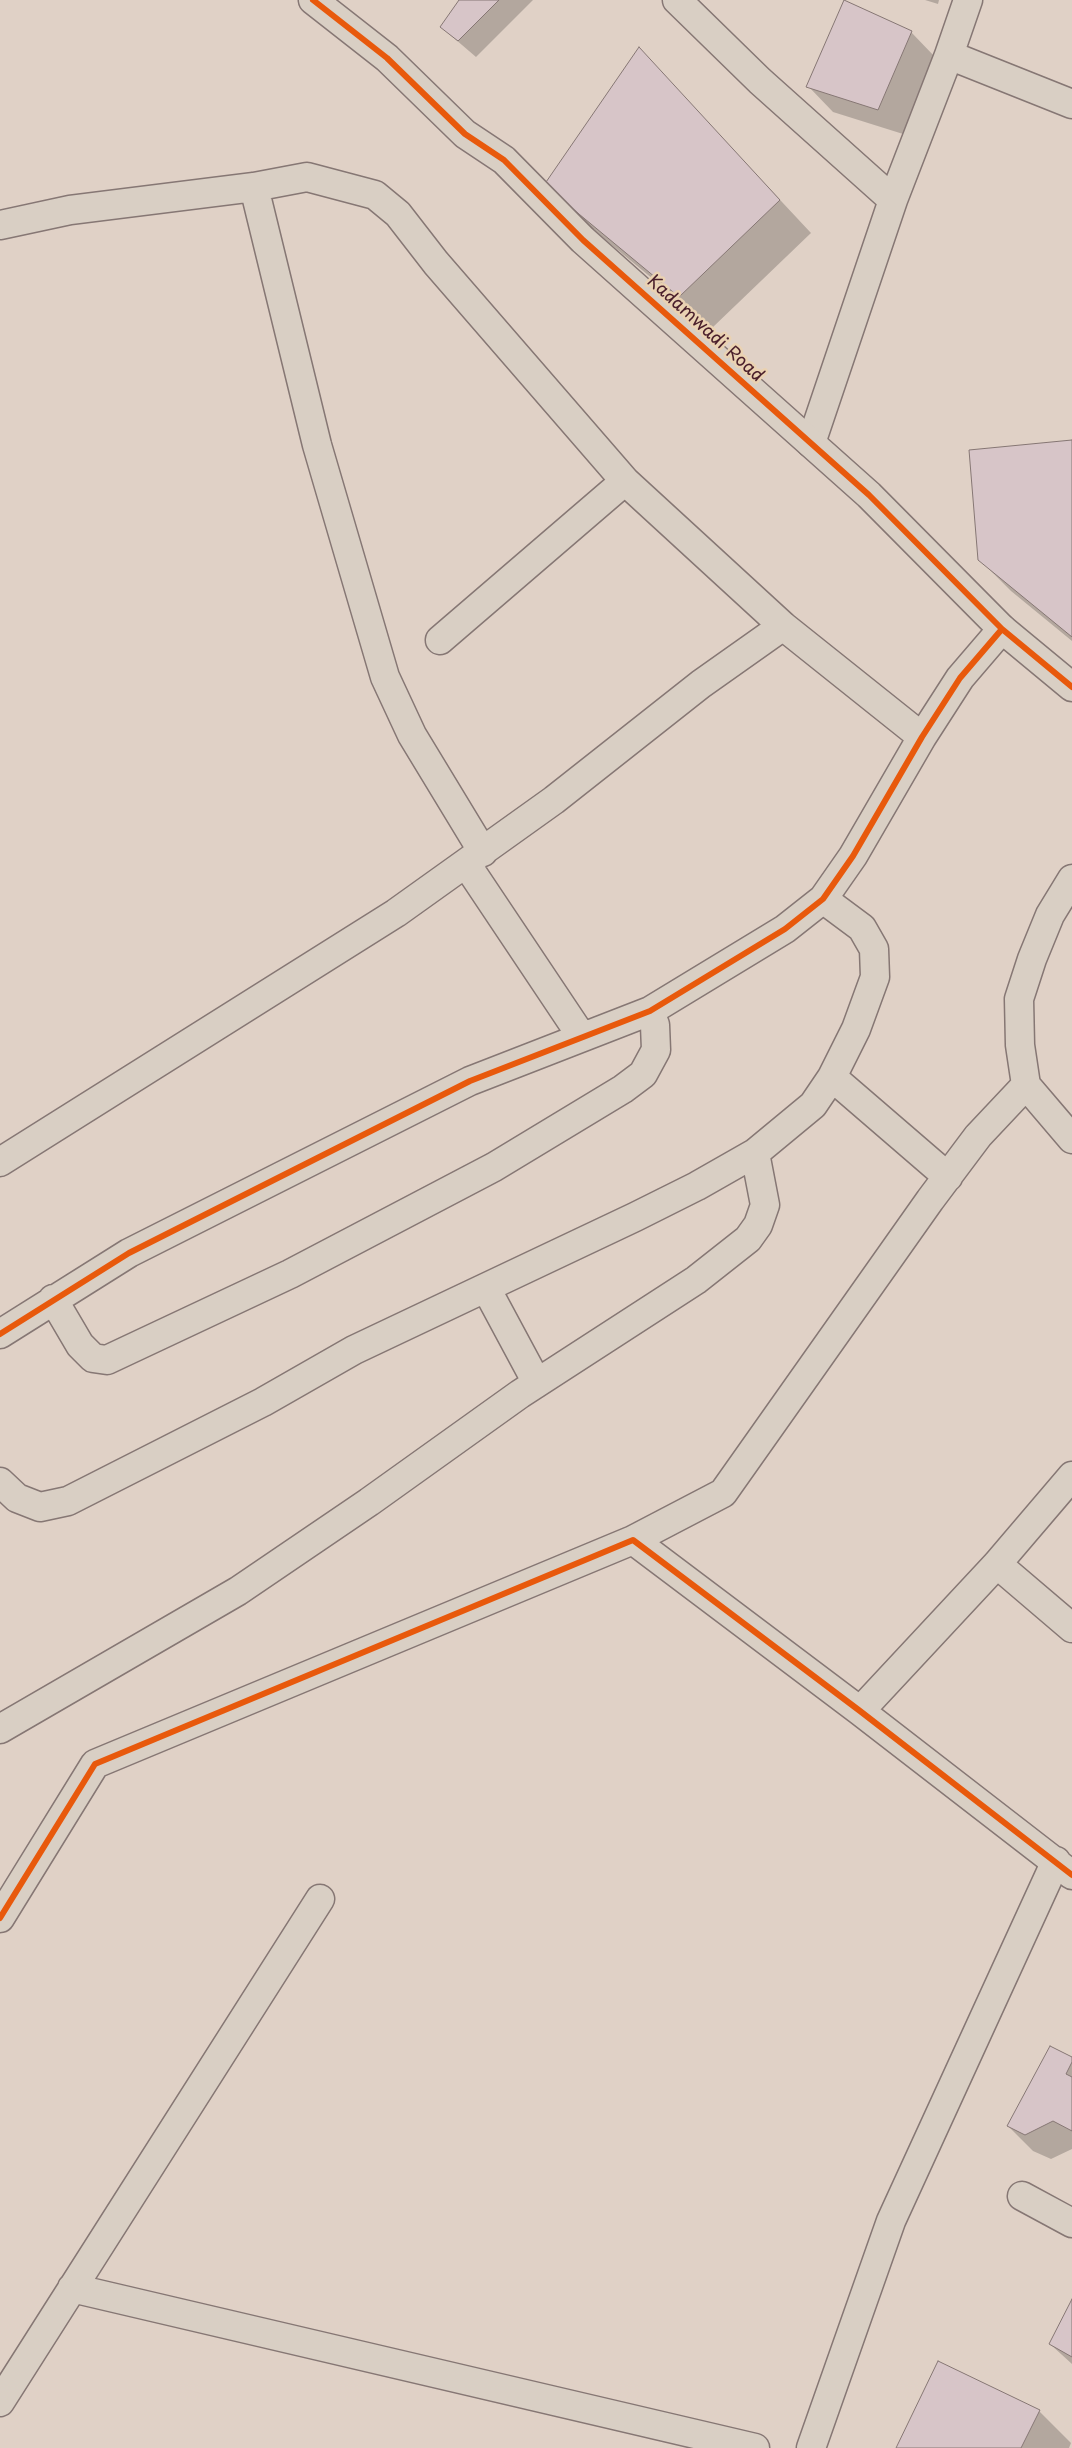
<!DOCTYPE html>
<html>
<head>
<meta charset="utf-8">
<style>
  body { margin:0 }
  canvas { display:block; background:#e0d1c6 }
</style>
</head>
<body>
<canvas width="1072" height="2448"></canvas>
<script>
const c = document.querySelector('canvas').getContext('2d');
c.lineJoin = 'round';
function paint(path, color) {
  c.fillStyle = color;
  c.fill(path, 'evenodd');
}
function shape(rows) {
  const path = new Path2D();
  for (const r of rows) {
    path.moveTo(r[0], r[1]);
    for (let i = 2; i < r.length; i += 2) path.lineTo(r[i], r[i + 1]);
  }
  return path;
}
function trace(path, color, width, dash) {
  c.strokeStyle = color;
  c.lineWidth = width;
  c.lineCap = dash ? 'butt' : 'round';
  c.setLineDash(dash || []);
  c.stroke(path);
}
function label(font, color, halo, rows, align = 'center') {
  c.font = font + ' "Playpen Sans",sans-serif';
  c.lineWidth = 5;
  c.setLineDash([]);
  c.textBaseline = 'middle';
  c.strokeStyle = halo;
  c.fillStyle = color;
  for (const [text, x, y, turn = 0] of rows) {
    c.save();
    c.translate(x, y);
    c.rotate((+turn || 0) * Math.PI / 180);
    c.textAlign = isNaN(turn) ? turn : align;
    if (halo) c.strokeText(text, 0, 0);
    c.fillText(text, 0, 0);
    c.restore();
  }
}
const shadow = shape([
  [461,0,533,0,476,57,441,27],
  [925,0,939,0,938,4],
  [911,32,936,58,903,134,833,112,808,86],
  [639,49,811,233,712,328,578,217,546,185],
  [1072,441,1072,641,1011,591,979,559],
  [1072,2059,1072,2149,1051,2159,1033,2151,1008,2126],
  [1072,2301,1072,2364,1050,2344],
  [938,2362,1040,2412,1071,2443,1069,2448,898,2448]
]);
const building = shape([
  [459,0,499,0,458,41,440,27,459,0],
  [844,0,912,31,878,110,806,87,844,0],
  [639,47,780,200,679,297,544,185,639,47],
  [1072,440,1072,637,978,560,969,450,1072,440],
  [1050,2046,1072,2057,1072,2062,1066,2074,1072,2077,1072,2131,1053,2121,1025,2135,1007,2126,1050,2046],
  [1072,2299,1072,2357,1049,2344,1072,2299],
  [938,2361,1040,2410,1021,2448,896,2448,938,2361]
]);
const street = shape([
  [677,0,760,81,893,200],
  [949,55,1072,104],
  [254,187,317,445,385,677,412,735,483,852],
  [0,225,70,210,254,187,307,177,375,195,398,214,436,263,625,481,783,626],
  [811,443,893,200,949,55,968,0],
  [440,640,625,481],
  [467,865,582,1037],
  [1072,879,1050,915,1032,959,1019,999,1020,1045,1026,1085,1072,1139],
  [832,1077,948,1177],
  [0,1162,396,913,554,800,701,684,783,626,922,737],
  [486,1288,537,1383],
  [53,1299,80,1345,93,1358,107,1360,290,1274,494,1167,623,1089,643,1074,656,1050,655,1025,650,1011],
  [0,1334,129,1253,470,1081,650,1011,785,929,823,899,853,856,922,737,960,678,1002,629],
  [0,1482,17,1498,40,1507,68,1501,263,1402,354,1350,635,1217,697,1186,755,1153,813,1105,832,1077,856,1029,875,977,874,949,862,928,823,899],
  [633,1540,723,1493,930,1200,978,1136,1026,1085],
  [997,1564,1072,1628],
  [860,1711,997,1564,1072,1476],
  [0,1729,238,1591,369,1502,520,1394,696,1280,748,1239,758,1225,765,1205,755,1153],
  [0,1918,95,1764,633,1540,860,1711,1072,1875],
  [1022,2196,1072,2223],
  [72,2288,755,2448],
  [0,2402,320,1899],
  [811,2448,891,2221,1056,1861]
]);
const secondary = shape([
  [313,0,387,58,465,134,504,160,583,240,869,495,1002,629,1072,687]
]);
const cycleway = shape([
  [313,0,387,58,465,134,504,160,583,240,869,495,1002,629,1072,687],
  [0,1334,129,1253,470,1081,650,1011,785,929,823,899,853,856,922,737,960,678,1002,629],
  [0,1918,95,1764,633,1540,860,1711,1072,1875]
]);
const streetNames = [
  ["Kadamwadi Road",705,329,42]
];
paint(shadow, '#0003');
paint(building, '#d7c5c8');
trace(building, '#867774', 1);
trace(street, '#867774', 31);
trace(secondary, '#867774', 31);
trace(street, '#d9cfc4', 28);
trace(secondary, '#d9cfc4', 28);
trace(cycleway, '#e8590c', 6);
label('18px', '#4a1f2b', '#ead2b2', streetNames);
</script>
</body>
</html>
